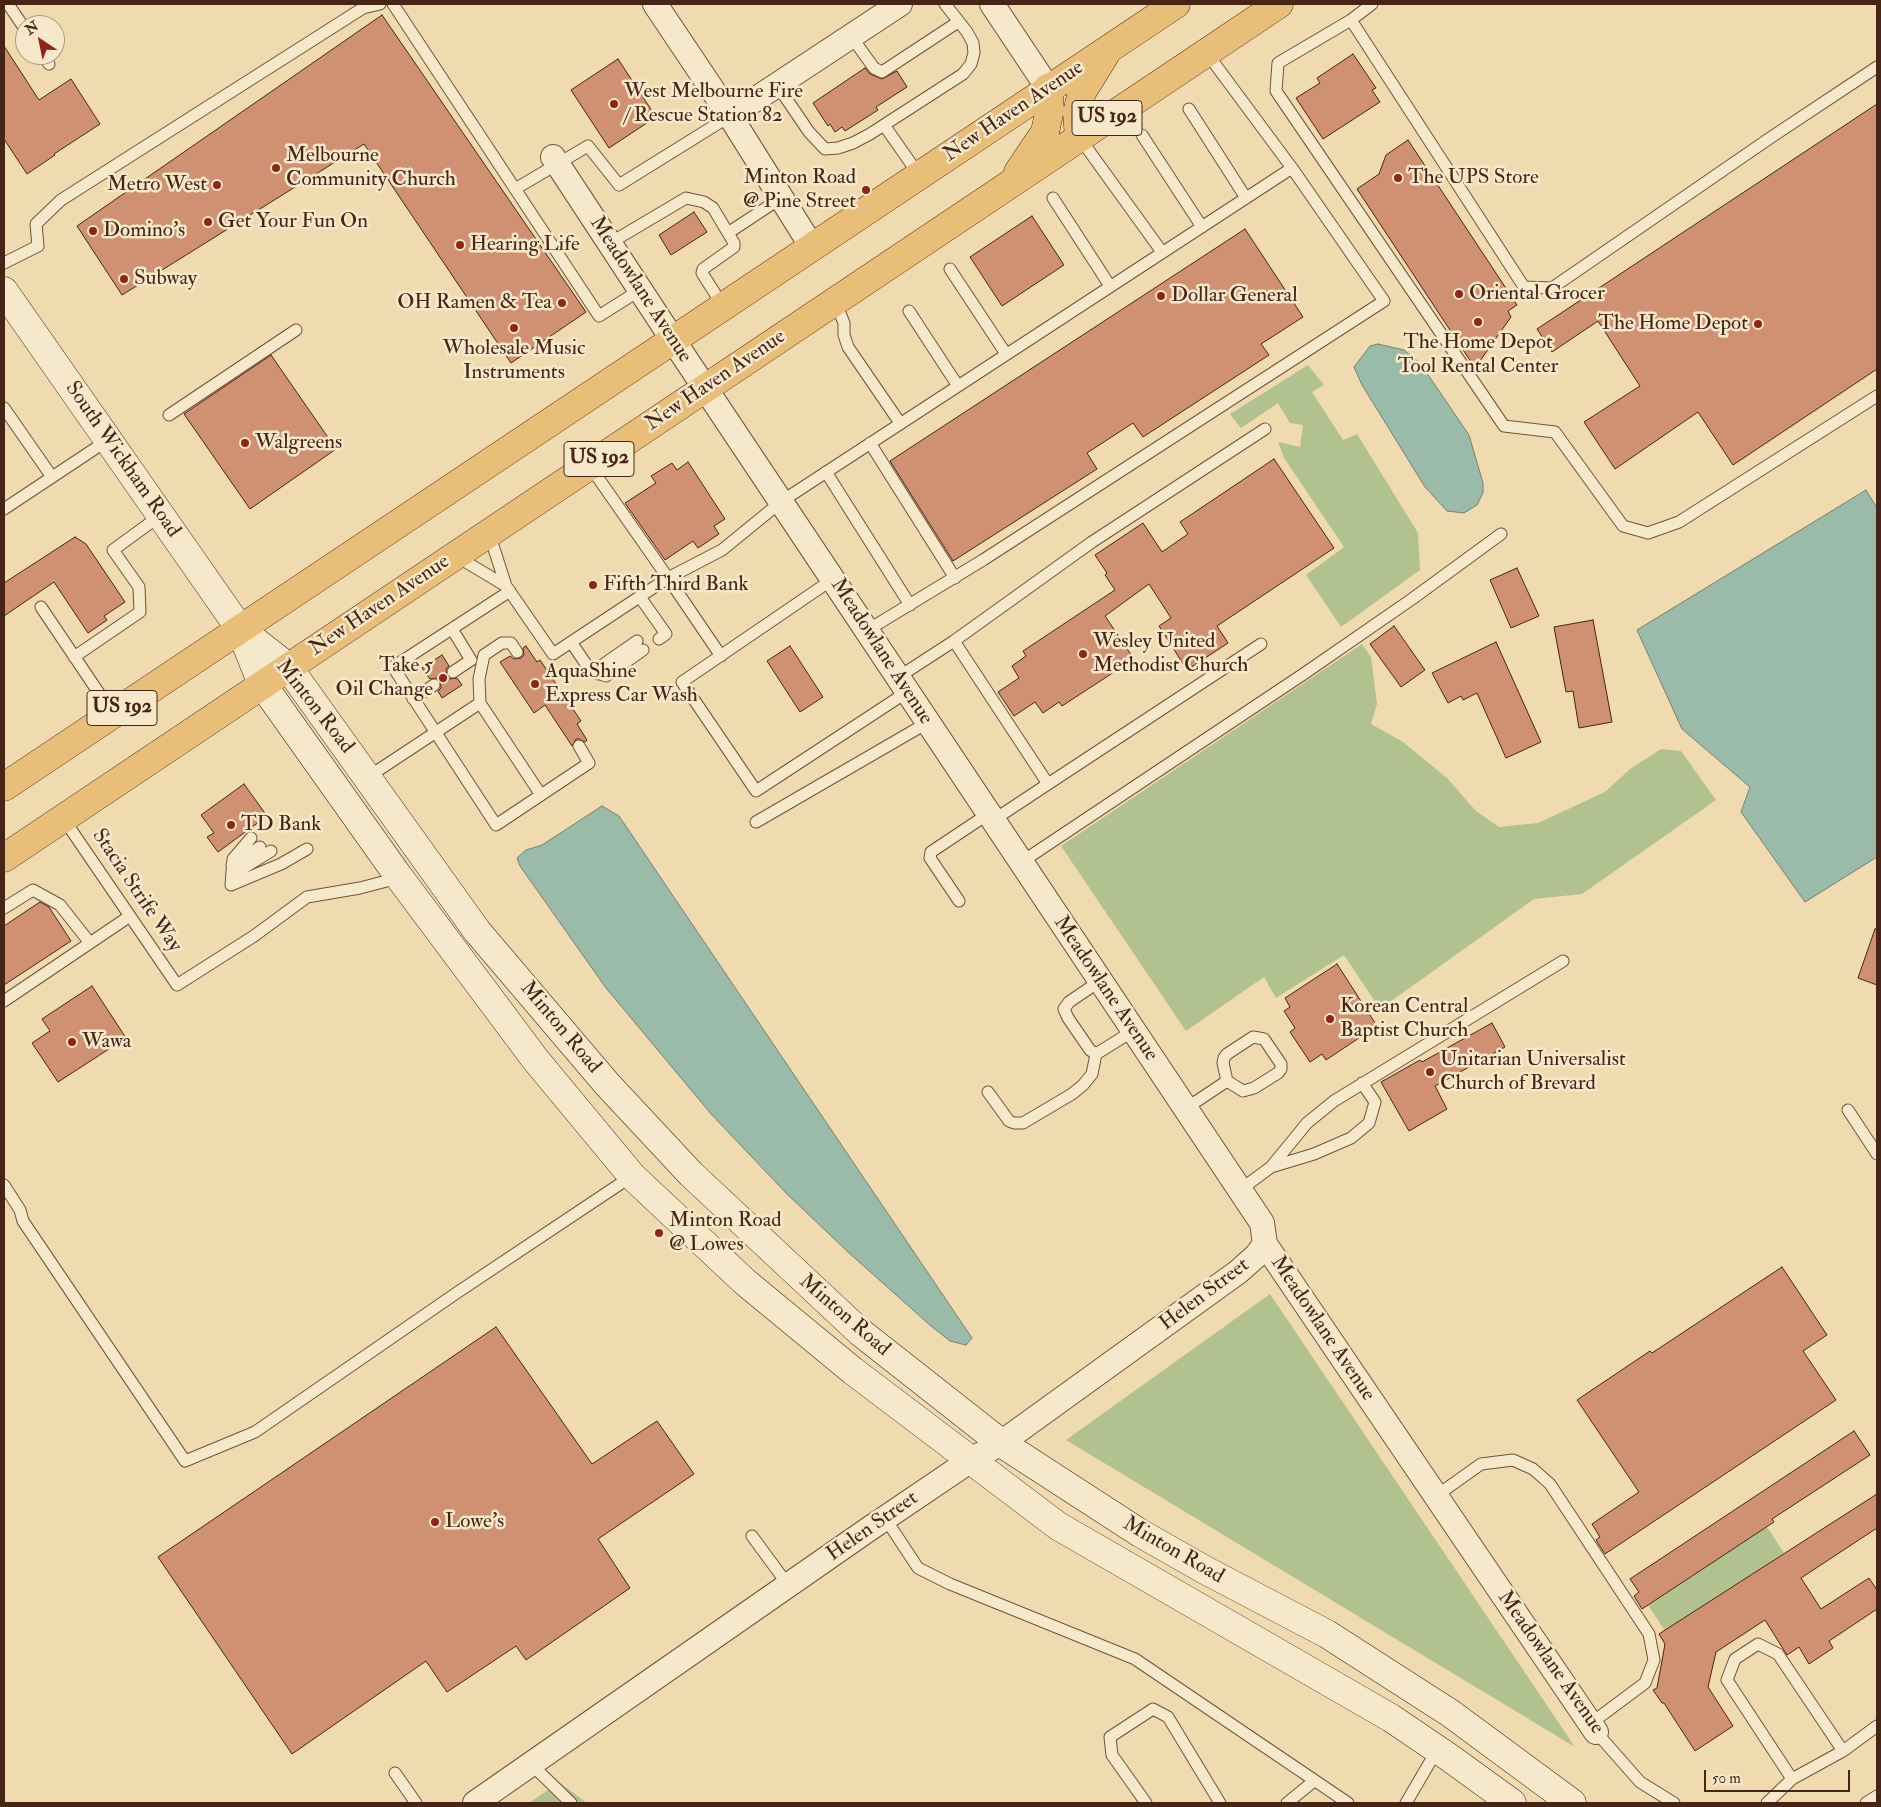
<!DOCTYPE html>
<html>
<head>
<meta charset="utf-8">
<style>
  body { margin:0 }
  #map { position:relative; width:1881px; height:1807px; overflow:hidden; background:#efdbaf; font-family:"IM FELL Double Pica",serif }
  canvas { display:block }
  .frame { position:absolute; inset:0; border:5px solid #462416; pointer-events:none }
  .north { position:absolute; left:15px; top:15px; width:50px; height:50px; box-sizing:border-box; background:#f5e8cb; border:1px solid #af9a83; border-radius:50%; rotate:326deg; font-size:14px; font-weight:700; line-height:20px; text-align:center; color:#462416 }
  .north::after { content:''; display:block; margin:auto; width:18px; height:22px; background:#8f2418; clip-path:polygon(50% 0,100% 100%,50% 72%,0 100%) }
  .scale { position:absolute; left:1704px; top:1770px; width:146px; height:22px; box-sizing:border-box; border:2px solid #462416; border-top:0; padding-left:6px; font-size:15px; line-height:18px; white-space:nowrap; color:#462416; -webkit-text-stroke:4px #f5e8cb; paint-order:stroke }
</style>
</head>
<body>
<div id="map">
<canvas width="1881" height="1807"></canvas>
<div class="frame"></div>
<div class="north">N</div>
<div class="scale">50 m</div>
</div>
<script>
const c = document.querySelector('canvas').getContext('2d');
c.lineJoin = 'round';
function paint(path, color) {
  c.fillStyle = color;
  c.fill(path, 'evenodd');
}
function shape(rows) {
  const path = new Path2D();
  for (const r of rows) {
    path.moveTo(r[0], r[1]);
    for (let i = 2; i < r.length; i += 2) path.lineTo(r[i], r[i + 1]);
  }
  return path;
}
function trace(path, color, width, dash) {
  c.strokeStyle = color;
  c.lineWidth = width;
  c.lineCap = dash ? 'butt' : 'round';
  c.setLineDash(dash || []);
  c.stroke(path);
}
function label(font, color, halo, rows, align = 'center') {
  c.font = font + ' "IM FELL Double Pica",serif';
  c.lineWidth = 5;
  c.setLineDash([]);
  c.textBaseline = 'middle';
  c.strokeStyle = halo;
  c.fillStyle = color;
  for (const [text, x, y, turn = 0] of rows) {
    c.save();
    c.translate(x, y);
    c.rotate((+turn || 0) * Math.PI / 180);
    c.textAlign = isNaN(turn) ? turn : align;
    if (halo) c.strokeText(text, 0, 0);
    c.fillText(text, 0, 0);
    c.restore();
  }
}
const green = shape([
  [1308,365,1324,385,1312,392,1343,440,1357,434,1418,533,1420,570,1341,627,1306,575,1344,547,1284,458,1278,442,1300,447,1303,425,1290,423,1278,403,1241,428,1230,414],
  [1362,644,1371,657,1377,704,1371,724,1403,742,1447,778,1476,811,1499,827,1538,823,1605,792,1630,769,1661,749,1681,751,1716,800,1582,894,1534,899,1380,1009,1344,955,1276,998,1264,977,1186,1031,1061,846],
  [1270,1294,1575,1747,1066,1440],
  [1767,1527,1784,1553,1665,1631,1648,1605],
  [559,1782,587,1803,529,1803]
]);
const water = shape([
  [1378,344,1404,350,1420,363,1469,435,1483,483,1483,493,1477,505,1464,513,1447,511,1425,487,1362,385,1354,367,1370,346,1378,344],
  [1866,490,1877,508,1877,857,1805,902,1741,812,1750,787,1682,729,1637,630,1866,490],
  [602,806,619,816,972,1338,966,1345,950,1341,931,1326,848,1252,787,1194,712,1115,606,988,520,866,517,858,526,850,542,845,602,806]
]);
const building = shape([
  [382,15,586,312,511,363,364,144,122,295,77,226,382,15],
  [4,46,39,100,71,79,100,124,54,154,55,155,27,174,4,139,4,46],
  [1353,54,1376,88,1372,90,1380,102,1323,139,1296,98,1320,83,1317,78,1353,54],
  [618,59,656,117,609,148,571,90,618,59],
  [865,68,870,74,882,79,897,71,907,87,876,107,878,110,845,131,842,127,835,132,830,124,828,126,813,103,865,68],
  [1877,104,1877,369,1733,465,1698,412,1615,469,1584,422,1640,386,1598,321,1552,352,1537,329,1877,104],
  [1408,140,1517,305,1508,311,1511,317,1475,368,1357,189,1379,174,1386,155,1408,140],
  [694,212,707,232,671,255,659,235,694,212],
  [1032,216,1064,265,1002,306,970,257,1032,216],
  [1245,229,1303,317,1261,344,1269,355,1143,437,1133,423,1087,453,1097,469,953,561,890,461,1245,229],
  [271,355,336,449,250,509,184,414,271,355],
  [1274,459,1334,548,1217,626,1228,643,1187,670,1159,626,1171,618,1149,584,1105,616,1134,659,1062,706,1059,702,1043,713,1035,702,1014,716,998,692,1019,678,1012,666,1026,656,1023,651,1115,590,1105,575,1107,573,1095,555,1143,523,1162,552,1188,534,1180,522,1274,459],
  [688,462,725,519,714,526,719,534,698,548,693,541,665,560,625,503,656,483,651,476,672,463,677,470,688,462],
  [75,537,86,544,125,602,104,616,107,620,88,633,54,582,4,616,4,583,75,537],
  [1517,568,1539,616,1511,628,1490,580,1517,568],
  [1593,620,1612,722,1579,728,1573,691,1566,692,1554,627,1593,620],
  [1394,626,1425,670,1401,687,1370,644,1394,626],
  [1496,642,1541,742,1506,758,1477,693,1463,700,1461,696,1448,703,1432,673,1496,642],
  [526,646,537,662,540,660,581,721,577,724,587,740,585,742,579,739,576,739,572,746,545,705,534,713,500,662,510,656,514,659,521,658,524,655,523,648,526,646],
  [790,646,823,697,800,712,767,661,790,646],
  [442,655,449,666,446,669,447,676,450,679,457,678,462,685,442,698,438,691,441,688,440,681,437,678,430,679,422,668,442,655],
  [244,784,267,816,218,852,207,837,214,833,201,815,244,784],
  [40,902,49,907,71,941,4,985,4,926,40,902],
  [1875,929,1877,929,1877,985,1858,978,1875,929],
  [1337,964,1377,1026,1326,1060,1322,1054,1310,1062,1290,1032,1295,1028,1284,1011,1290,1007,1285,998,1337,964],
  [92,986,126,1038,58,1082,32,1043,50,1031,42,1019,92,986],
  [1492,1023,1505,1047,1435,1086,1447,1109,1409,1131,1381,1082,1420,1060,1422,1062,1492,1023],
  [1782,1267,1827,1335,1803,1351,1836,1400,1605,1554,1596,1540,1600,1537,1592,1524,1639,1492,1577,1400,1650,1351,1652,1353,1782,1267],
  [496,1327,592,1464,657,1421,694,1474,598,1539,630,1588,526,1660,516,1646,447,1692,426,1661,292,1754,158,1557,496,1327],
  [1854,1431,1870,1455,1772,1519,1774,1522,1642,1609,1634,1596,1639,1592,1630,1579,1854,1431],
  [1877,1494,1877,1528,1801,1578,1821,1609,1869,1578,1877,1590,1877,1609,1829,1641,1833,1648,1809,1664,1799,1647,1787,1655,1765,1620,1716,1652,1708,1687,1733,1726,1695,1751,1664,1703,1662,1703,1653,1690,1657,1688,1665,1644,1659,1634,1877,1494]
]);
const lane = shape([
  [8,4,25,29],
  [393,4,599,316,640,290],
  [1372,4,1351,20,1278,63,1276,91,1504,426,1555,432,1623,526,1648,533,1679,522,1877,396],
  [1351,20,1524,287,1552,288,1770,138,1877,67],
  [851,36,874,68,882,72,958,22],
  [43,55,49,64],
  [777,85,809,132,825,149,838,148,853,143,870,134,963,74,971,64,974,53,973,43,967,32,945,4],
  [1189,109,1246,198],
  [884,125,919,175],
  [1142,135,1202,227],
  [1079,137,1162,252],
  [515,189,588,146,619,185,730,116],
  [1053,198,1110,286],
  [728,233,781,198],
  [610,243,686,198,704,202,713,208,734,243,734,247,703,269,702,273,723,306],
  [4,263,38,246,36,224,61,200,363,8,380,4],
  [950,269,1006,354],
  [835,301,844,323,844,335,848,347,900,423],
  [909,311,958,386],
  [4,408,52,477],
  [169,415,296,330],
  [870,443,955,578],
  [826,472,910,605],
  [4,509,108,440],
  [489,533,506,586,553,654,668,578,589,465],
  [456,556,506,586],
  [833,579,682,682,756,791,907,692],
  [510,591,393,667,496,825,589,763,579,746],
  [640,597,666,634,659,639],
  [41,607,113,714],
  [452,629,471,660,453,672],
  [866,631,983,560,1384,301,1292,168,1206,52],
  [954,641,1092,542,1265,429],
  [571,642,590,670,606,676,643,650],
  [517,652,511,643,502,643,484,655,479,679,480,703,541,795],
  [721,656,668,578,722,550,782,501,1292,168],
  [74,657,140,612,139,587,113,550,161,515],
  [598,674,601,666,637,641],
  [897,678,954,641,1048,784,992,821],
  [413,699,434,685],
  [368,777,480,703],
  [1048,784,1261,644],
  [63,818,177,985,254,936,307,897,360,888,398,878],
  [756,822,927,723],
  [251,838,233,859,231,885,281,864,307,849],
  [1020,863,1305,673,1412,599,1501,534],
  [232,865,260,847],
  [232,875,271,851],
  [959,901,930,858,931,852,988,814],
  [4,908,33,890,60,905,90,943],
  [1100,981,1069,1002,1064,1009,1068,1018,1090,1050,1096,1054,1133,1031],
  [4,1001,130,916],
  [988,1092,1009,1121,1014,1123,1023,1123,1072,1094,1083,1085,1092,1074,1096,1054],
  [1185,1109,1227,1081,1243,1091,1254,1088,1278,1073,1281,1069,1281,1064,1264,1039,1253,1037,1227,1054,1224,1058,1223,1063,1227,1081],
  [1848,1110,1877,1154],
  [1271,1167,1307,1123,1334,1101,1563,961],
  [4,1185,20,1210,23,1221,185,1461,255,1432,455,1294,632,1176],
  [1240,1190,1271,1167,1314,1154,1351,1138,1369,1123,1375,1102,1362,1083],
  [1436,1496,1481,1464,1513,1460,1533,1469,1550,1484,1649,1634,1654,1660,1645,1683,1590,1724],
  [885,1518,918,1568,950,1584,1135,1659,1348,1803],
  [752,1536,788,1585],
  [1596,1732,1640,1782,1674,1803],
  [531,1764,571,1803],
  [395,1773,416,1803],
  [1792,1779,1727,1680,1735,1659,1758,1644,1778,1654,1843,1751],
  [1146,1803,1112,1755,1110,1737,1153,1709,1168,1717,1220,1803],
  [1287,1803,1314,1781],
  [1406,1803,1437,1750],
  [1767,1803,1792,1779,1843,1751,1877,1726],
  [1866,1803,1877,1796]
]);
const street = shape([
  [655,4,730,116,812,247],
  [992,4,1048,88],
  [730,116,900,4],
  [553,157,673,340,1262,1223,1265,1244,1596,1732],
  [475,1803,869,1529,971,1460,1001,1443,1238,1272,1256,1256,1265,1244]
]);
const secondary = shape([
  [4,291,240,629,262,684,399,877,535,1059,632,1176,745,1282,853,1371,1058,1526,1391,1718,1450,1758,1512,1803],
  [241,630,288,667,477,931,607,1084,691,1174,860,1332,1001,1443,1140,1533,1205,1570,1327,1634,1450,1713,1572,1803]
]);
const primary = shape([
  [1079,137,1077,113,1082,92,1105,55],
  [1018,172,1045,132,1050,109,1048,88],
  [4,787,1176,4],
  [4,858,1279,4]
]);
const markers = [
  [614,104,5,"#8f2418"],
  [276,168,5,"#8f2418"],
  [1398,178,5,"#8f2418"],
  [217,185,5,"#8f2418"],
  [866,190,5,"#8f2418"],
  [208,222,5,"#8f2418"],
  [93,231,5,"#8f2418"],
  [460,245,5,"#8f2418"],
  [124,279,5,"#8f2418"],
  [1459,294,5,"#8f2418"],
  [1161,296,5,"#8f2418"],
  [562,303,5,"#8f2418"],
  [1478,322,5,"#8f2418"],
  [1758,324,5,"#8f2418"],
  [514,328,5,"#8f2418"],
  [245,443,5,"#8f2418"],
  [593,585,5,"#8f2418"],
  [1083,654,5,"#8f2418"],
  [443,678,5,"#8f2418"],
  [535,684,5,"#8f2418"],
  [231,825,5,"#8f2418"],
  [1330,1019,5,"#8f2418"],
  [72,1042,5,"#8f2418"],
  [1430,1072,5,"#8f2418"],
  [659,1233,5,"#8f2418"],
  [435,1522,5,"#8f2418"]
];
const shields = [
  [1107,118,70],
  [599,459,70],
  [122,708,70]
];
const shieldNames = [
  ["US 192",1107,118],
  ["US 192",599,459],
  ["US 192",122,708]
];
const poiNames = [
  ["West Melbourne Fire",624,92],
  ["/ Rescue Station 82",624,116],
  ["Melbourne",286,156],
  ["Community Church",286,180],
  ["Minton Road",856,178,"right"],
  ["@ Pine Street",856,202,"right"],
  ["The UPS Store",1408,178],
  ["Metro West",207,185,"right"],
  ["Get Your Fun On",218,222],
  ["Domino's",103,231],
  ["Hearing Life",470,245],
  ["Subway",134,279],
  ["Oriental Grocer",1469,294],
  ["Dollar General",1171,296],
  ["OH Ramen & Tea",552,303,"right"],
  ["The Home Depot",1748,324,"right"],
  ["The Home Depot",1478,343,"center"],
  ["Tool Rental Center",1478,367,"center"],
  ["Wholesale Music",514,349,"center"],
  ["Instruments",514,373,"center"],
  ["Walgreens",255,443],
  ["Fifth Third Bank",603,585],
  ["Wesley United",1093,642],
  ["Methodist Church",1093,666],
  ["Take 5",433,666,"right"],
  ["Oil Change",433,690,"right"],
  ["AquaShine",545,672],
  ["Express Car Wash",545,696],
  ["TD Bank",241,825],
  ["Korean Central",1340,1007],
  ["Baptist Church",1340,1031],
  ["Wawa",82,1042],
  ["Unitarian Universalist",1440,1060],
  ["Church of Brevard",1440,1084],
  ["Minton Road",669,1221],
  ["@ Lowes",669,1245],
  ["Lowe's",445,1522]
];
const streetNames = [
  ["New Haven Avenue",1014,112,-34],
  ["Meadowlane Avenue",640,290,57],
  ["New Haven Avenue",716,381,-34],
  ["South Wickham Road",122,460,55],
  ["New Haven Avenue",380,606,-34],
  ["Meadowlane Avenue",881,652,57],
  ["Minton Road",314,707,52],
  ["Stacia Strife Way",136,891,56],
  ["Meadowlane Avenue",1105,989,56],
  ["Minton Road",560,1028,50],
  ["Helen Street",1205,1295,-37],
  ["Minton Road",844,1316,41],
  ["Meadowlane Avenue",1322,1329,56],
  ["Helen Street",873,1527,-35],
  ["Minton Road",1173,1551,30],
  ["Meadowlane Avenue",1550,1663,55]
];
paint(green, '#b2c190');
paint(water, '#9abbaa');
trace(water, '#787f6f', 1);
paint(building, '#d09173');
trace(building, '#462416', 1);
trace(lane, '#70523c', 13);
trace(street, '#70523c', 26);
trace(secondary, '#462416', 29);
trace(primary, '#462416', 29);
trace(lane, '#f5e8cb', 11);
trace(street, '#f5e8cb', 24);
trace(secondary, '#f5e8cb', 28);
trace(primary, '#e8be78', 28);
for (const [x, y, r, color] of markers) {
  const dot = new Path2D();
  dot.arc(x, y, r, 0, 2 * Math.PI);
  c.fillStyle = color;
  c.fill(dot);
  trace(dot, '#f5e8cb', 2);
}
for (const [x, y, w] of shields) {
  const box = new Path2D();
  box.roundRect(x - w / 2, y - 17.5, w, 35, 4);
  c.fillStyle = '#f5e8cb';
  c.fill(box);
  trace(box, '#462416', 1);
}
label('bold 20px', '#462416', null, shieldNames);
label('21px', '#462416', '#f5e8cb', poiNames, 'left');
label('21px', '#462416', '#f5e8cb', streetNames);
</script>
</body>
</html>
